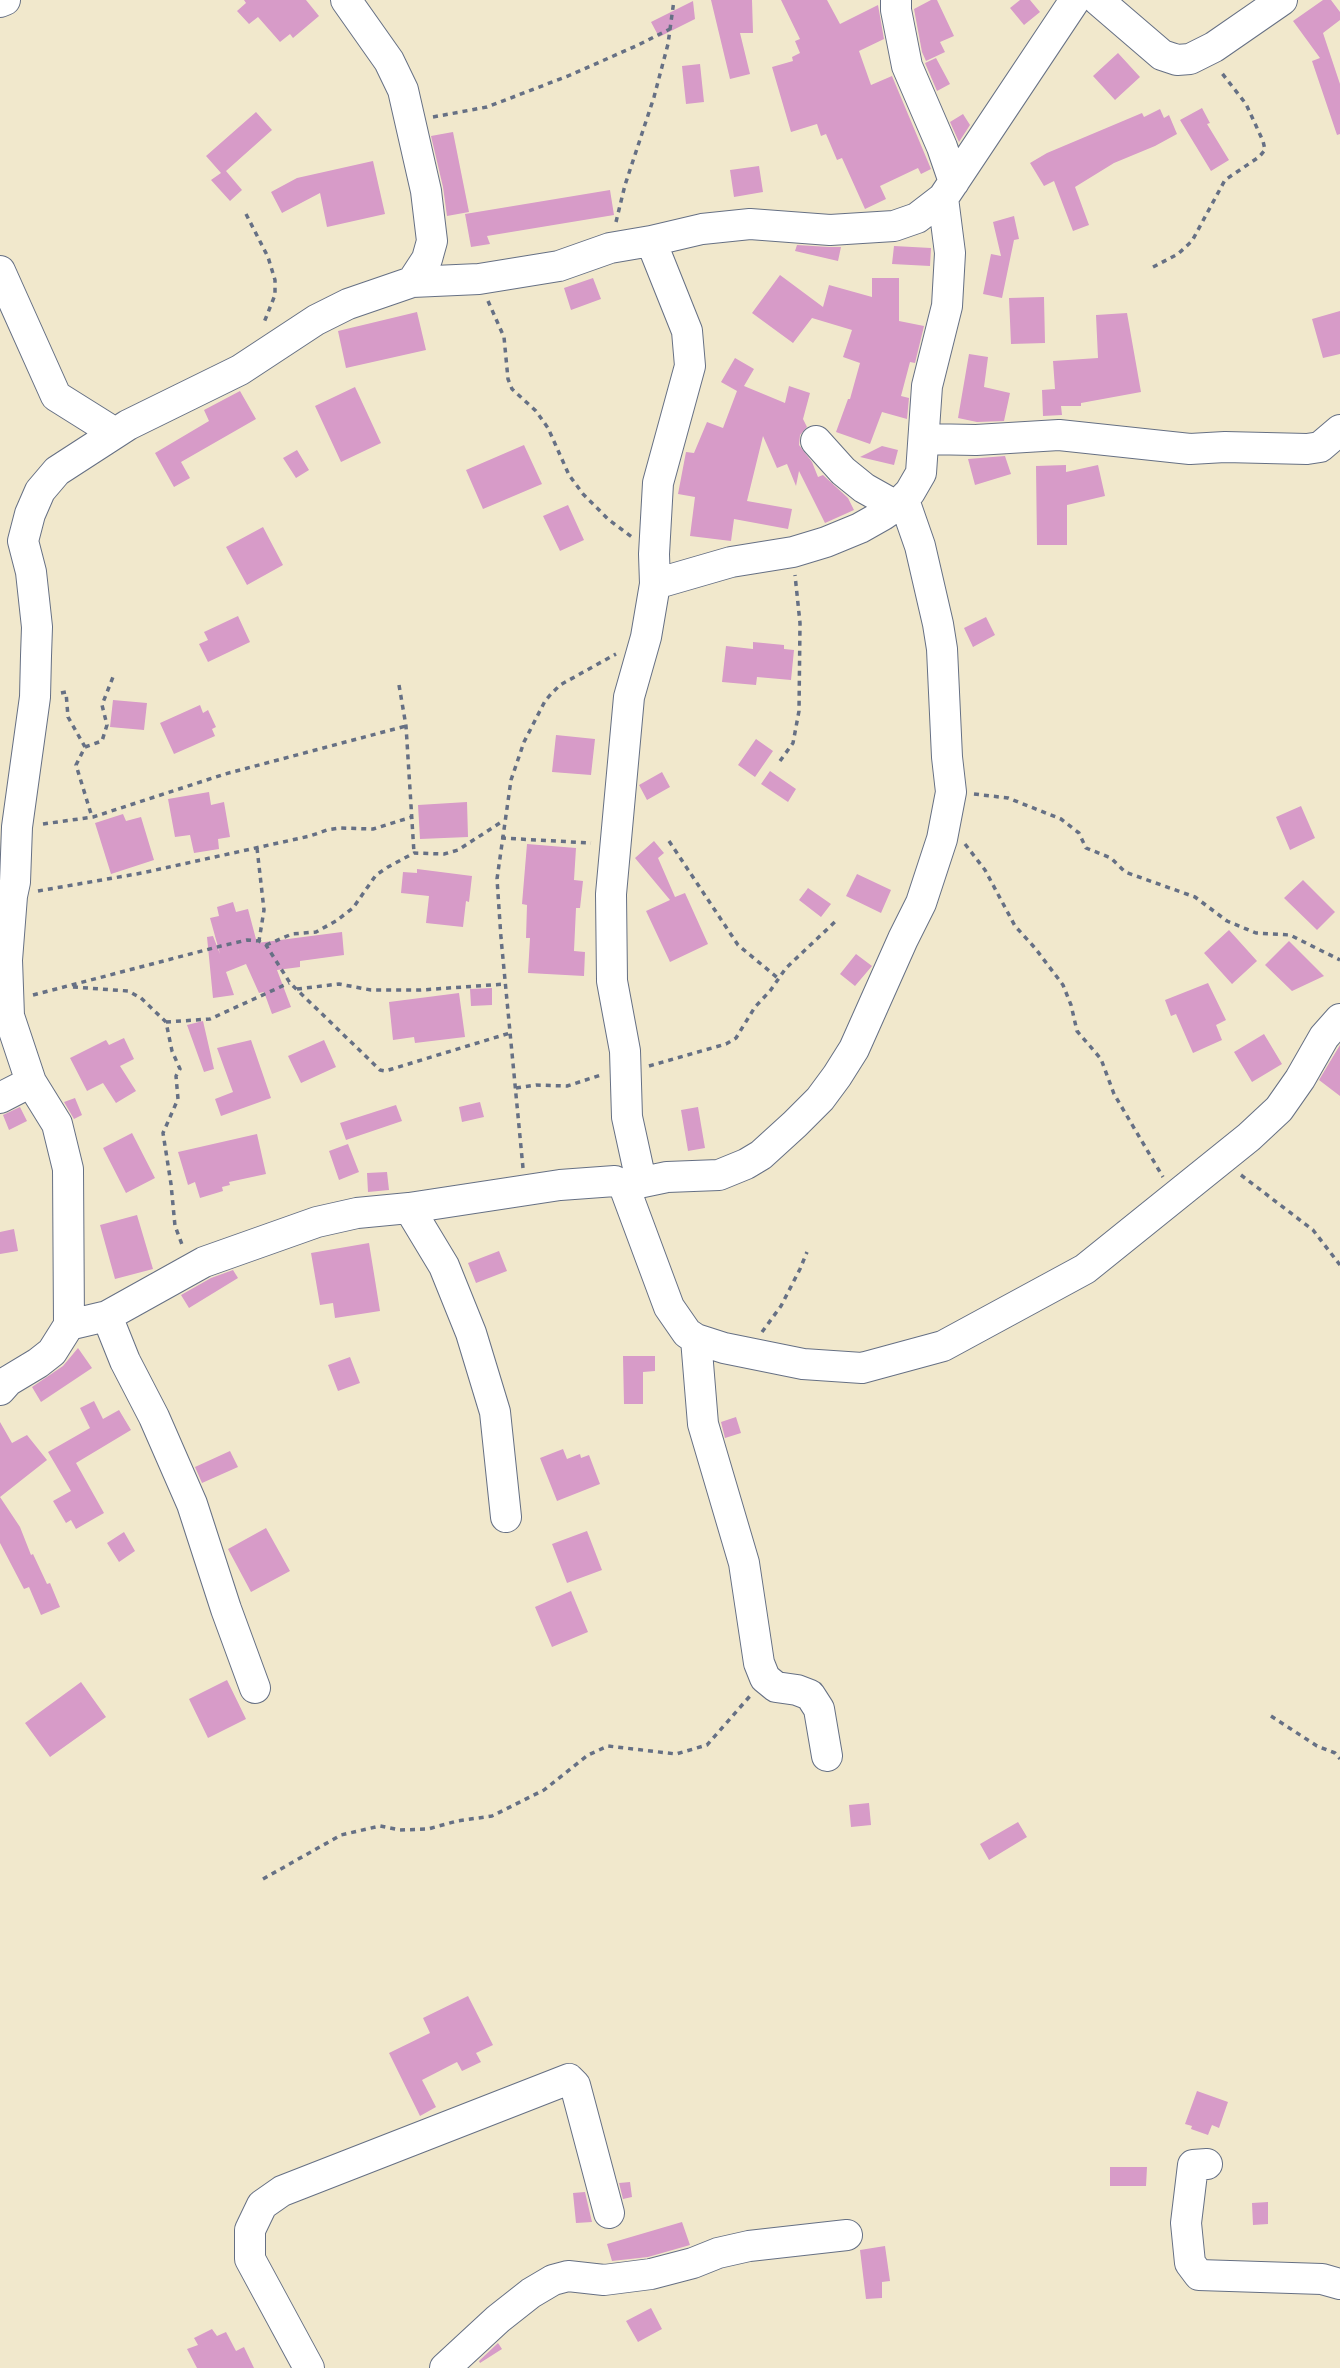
<!DOCTYPE html>
<html>
<head>
<meta charset="utf-8">
<style>
  body { margin:0 }
  canvas { display:block; background:#f1e8cc }
</style>
</head>
<body>
<canvas width="1340" height="2368"></canvas>
<script>
const c = document.querySelector('canvas').getContext('2d');
c.lineJoin = 'round';
function paint(path, color) {
  c.fillStyle = color;
  c.fill(path, 'evenodd');
}
function shape(rows) {
  const path = new Path2D();
  for (const r of rows) {
    path.moveTo(r[0], r[1]);
    for (let i = 2; i < r.length; i += 2) path.lineTo(r[i], r[i + 1]);
  }
  return path;
}
function trace(path, color, width, dash) {
  c.strokeStyle = color;
  c.lineWidth = width;
  c.lineCap = dash ? 'butt' : 'round';
  c.setLineDash(dash || []);
  c.stroke(path);
}
const building = shape([
  [244,0,306,0,319,16,293,38,290,34,280,42,258,17,249,24,237,11,246,3],
  [711,0,752,0,753,33,740,33,750,74,730,79],
  [781,0,827,0,840,24,878,5,884,39,859,51,871,85,892,76,931,169,921,174,918,168,880,186,886,199,865,209,842,158,837,160,826,134,821,136,817,124,791,132,772,67,793,61,792,57,800,53,795,41,800,39],
  [931,0,937,0,954,36,940,42,945,52,926,61,922,52,914,9],
  [1020,0,1030,0,1040,12,1024,25,1010,8],
  [1323,0,1331,0,1340,12,1340,20,1323,33,1340,84,1340,134,1337,135,1312,61,1320,58,1293,21],
  [693,1,695,19,659,37,651,22],
  [1118,53,1140,77,1115,100,1093,76],
  [936,58,950,84,937,91,925,63],
  [700,64,704,102,686,104,682,66],
  [1202,108,1210,123,1207,124,1229,160,1211,171,1180,120],
  [1160,109,1164,118,1169,115,1177,134,1155,146,1114,163,1075,187,1089,225,1073,231,1054,181,1044,186,1030,163,1047,153,1142,113,1144,117],
  [256,112,272,130,226,171,242,190,230,201,211,180,221,173,206,156],
  [963,114,970,125,959,142,950,122],
  [453,132,469,212,447,216,443,187,431,136],
  [373,161,385,214,327,227,320,193,282,213,271,192,297,178],
  [759,166,763,192,734,197,730,170],
  [610,190,614,215,487,236,490,244,471,247,465,214],
  [1014,216,1019,239,1014,240,1002,298,983,294,991,254,1001,256,993,222],
  [797,245,829,247,841,247,838,261,795,251],
  [894,246,931,248,930,266,892,264],
  [780,275,823,307,829,285,872,297,872,278,899,278,899,321,924,326,915,363,910,362,901,396,909,398,907,419,882,412,870,444,836,432,848,399,850,399,860,363,843,357,852,330,812,318,793,343,752,313],
  [593,278,601,299,571,310,564,288],
  [1044,297,1045,343,1011,344,1009,298],
  [1340,311,1340,354,1323,358,1312,319],
  [417,312,426,350,346,368,338,331],
  [1127,313,1141,392,1081,403,1081,406,1061,406,1062,415,1043,416,1042,390,1055,389,1053,361,1098,358,1096,315],
  [969,354,988,357,984,387,1010,393,1004,421,977,422,958,418],
  [735,358,754,369,744,386,785,403,789,386,810,393,803,419,807,427,800,435,799,445,812,462,818,477,823,475,848,498,854,510,825,523,799,471,796,486,787,464,777,468,763,436,747,501,792,509,788,529,734,519,731,541,690,536,695,497,678,494,686,452,694,453,707,422,723,428,737,391,721,382],
  [355,387,381,443,341,462,315,406],
  [240,391,256,419,181,462,190,478,174,487,155,453,209,421,204,410],
  [524,445,542,484,483,509,466,470],
  [882,446,898,450,894,465,860,457],
  [297,450,309,470,296,478,283,458],
  [1005,456,1011,474,975,485,968,459],
  [1066,465,1066,472,1098,465,1105,496,1067,505,1067,545,1037,545,1036,466],
  [568,505,584,540,560,551,543,516],
  [263,527,283,565,247,585,226,547],
  [238,616,250,642,208,662,199,644,208,640,204,632],
  [986,617,995,635,973,647,964,628],
  [753,642,784,645,784,649,794,650,791,680,757,677,756,685,722,682,726,646,753,649],
  [113,700,147,703,144,730,110,727],
  [200,705,203,713,208,710,216,727,212,729,215,736,174,754,160,723],
  [556,735,595,739,591,775,552,772],
  [756,739,773,751,755,777,738,765],
  [770,771,796,789,788,802,761,784],
  [662,772,670,787,647,800,639,785],
  [209,792,211,805,224,802,230,837,218,839,219,849,194,853,190,835,175,837,168,799],
  [467,802,468,837,420,839,418,805],
  [1301,806,1315,838,1290,850,1276,817],
  [123,814,126,821,141,817,154,860,111,874,95,823],
  [654,841,664,853,658,858,675,897,685,893,708,944,670,962,646,911,670,900,635,858],
  [527,844,576,848,574,880,583,881,580,908,576,908,574,951,585,952,584,976,528,973,530,938,526,938,527,905,522,904],
  [417,869,472,876,469,902,466,901,463,927,426,923,429,896,401,893,403,872,417,873],
  [857,874,891,890,881,913,846,896],
  [1303,880,1335,912,1317,930,1284,898],
  [808,888,831,904,821,917,799,900],
  [233,902,236,912,248,909,257,943,342,932,344,955,300,961,300,967,277,970,291,1007,272,1014,264,992,259,993,246,964,226,972,234,995,213,998,207,937,213,936,220,954,210,918,219,916,217,907],
  [1229,930,1257,961,1232,984,1204,953],
  [1289,941,1324,976,1292,991,1265,965],
  [856,954,872,966,855,986,840,974],
  [1208,983,1226,1020,1216,1025,1222,1040,1193,1053,1176,1014,1171,1016,1165,1000],
  [492,988,492,1005,471,1006,470,989],
  [459,993,465,1037,415,1043,414,1037,393,1040,389,1002],
  [203,1021,214,1069,204,1072,187,1025],
  [1264,1034,1282,1064,1252,1082,1234,1052],
  [124,1038,134,1059,120,1066,136,1091,116,1103,103,1083,87,1091,70,1058,106,1040,109,1045],
  [251,1040,271,1098,221,1116,215,1099,233,1092,217,1048],
  [324,1040,336,1067,301,1083,288,1056],
  [1340,1045,1340,1096,1319,1080],
  [75,1098,82,1115,74,1119,64,1102],
  [480,1102,484,1117,462,1122,459,1107],
  [396,1105,402,1121,346,1140,340,1123],
  [20,1107,27,1121,9,1130,3,1115],
  [698,1107,705,1148,688,1151,681,1110],
  [132,1133,155,1178,126,1193,103,1148],
  [257,1134,266,1174,229,1182,230,1185,222,1187,223,1191,200,1198,195,1182,188,1185,178,1152],
  [348,1144,359,1172,339,1180,329,1151],
  [387,1172,389,1190,368,1192,367,1173],
  [137,1215,153,1269,115,1279,100,1225],
  [14,1229,18,1251,0,1254,0,1232],
  [369,1243,380,1311,335,1318,333,1303,320,1305,311,1253],
  [499,1251,507,1271,476,1283,468,1263],
  [233,1270,238,1278,189,1308,181,1295,211,1278],
  [78,1348,92,1368,41,1402,32,1387,63,1366],
  [623,1356,655,1356,655,1371,643,1372,643,1404,624,1404],
  [350,1357,360,1383,338,1391,328,1365],
  [94,1401,103,1419,119,1410,131,1430,76,1463,104,1513,76,1529,71,1520,66,1523,53,1501,71,1491,48,1452,90,1428,80,1408],
  [736,1417,741,1433,725,1438,721,1422],
  [0,1422,12,1443,27,1435,47,1460,0,1497,20,1527,31,1555,33,1554,47,1584,50,1583,60,1607,41,1615,29,1587,24,1589,0,1543],
  [563,1449,567,1459,580,1454,581,1458,589,1455,600,1484,557,1501,540,1458],
  [230,1451,238,1467,202,1483,195,1467],
  [266,1528,290,1571,251,1592,228,1549],
  [587,1531,602,1570,567,1583,552,1544],
  [124,1532,135,1551,119,1562,107,1543],
  [571,1591,588,1632,552,1647,535,1607],
  [227,1680,246,1719,208,1738,189,1699],
  [81,1682,106,1717,50,1757,25,1723],
  [869,1803,871,1825,851,1827,849,1805],
  [1018,1822,1027,1837,989,1860,980,1844],
  [468,1996,493,2045,476,2053,481,2062,462,2071,457,2062,422,2080,436,2107,420,2116,389,2053,430,2033,423,2018],
  [1197,2091,1228,2102,1219,2128,1212,2125,1208,2135,1191,2129,1192,2126,1185,2124],
  [1110,2167,1147,2167,1146,2186,1110,2186],
  [630,2182,632,2197,623,2199,619,2183],
  [585,2192,592,2222,576,2223,573,2193],
  [1268,2202,1268,2224,1253,2225,1252,2203],
  [682,2222,690,2245,648,2257,612,2261,607,2244],
  [885,2246,890,2281,882,2282,882,2298,866,2299,860,2250],
  [651,2308,662,2329,638,2342,626,2321],
  [212,2329,217,2336,226,2332,236,2351,244,2347,254,2368,197,2368,187,2349,198,2345,194,2338],
  [498,2343,502,2349,480,2363,479,2361]
]);
const path = shape([
  [433,117,487,107,568,76,636,46,670,29],
  [246,214,268,257,275,280,275,295,263,325],
  [616,222,625,185,654,97,668,44,674,0],
  [1153,267,1178,254,1192,241,1225,180,1259,157,1265,150,1263,141,1246,104,1221,72],
  [488,301,504,337,508,379,512,389,536,411,548,428,569,475,583,494,609,520,632,537],
  [399,685,406,726,414,853],
  [61,693,66,692,68,717,85,747,76,765,92,817],
  [85,747,102,741,107,725,102,705,113,677],
  [780,761,793,743,799,711,800,623,795,575],
  [974,794,1008,798,1061,819,1079,833,1086,848,1111,858,1125,872,1195,897,1227,921,1256,933,1290,935,1340,960],
  [43,824,93,817,225,774,406,726],
  [501,838,591,843],
  [669,841,738,945,779,979],
  [965,844,985,870,1015,926,1035,948,1063,985,1071,1005,1077,1031,1101,1059,1114,1094,1163,1177],
  [257,848,264,910,259,941],
  [38,891,142,873,310,836,327,830,340,828,373,829,412,817],
  [266,945,292,934,316,932,336,921,353,908,376,875,388,867,414,853,444,854,458,850,503,821],
  [73,987,128,991,141,998,166,1022,172,1051,180,1069,176,1076,178,1099,163,1133,171,1184,175,1226,183,1247],
  [297,989,339,984,371,990,421,990,505,984],
  [33,995,221,946,247,940,259,941,266,945,290,983,380,1070,385,1071,392,1069,510,1033],
  [166,1022,210,1019,289,983],
  [649,1066,726,1044,736,1038,755,1007,770,991,786,968,838,919],
  [516,1088,536,1085,567,1086,601,1075],
  [523,1168,501,938,497,879,511,780,524,742,545,701,551,694,560,685,616,654],
  [1241,1175,1313,1230,1340,1265],
  [762,1332,781,1306,800,1269,807,1252],
  [1271,1716,1317,1746,1335,1753,1340,1759],
  [263,1879,341,1835,380,1826,400,1830,428,1829,457,1821,492,1816,544,1790,588,1755,608,1746,676,1754,707,1745,750,1696]
]);
const minor = shape([
  [896,0,896,10,907,66,942,147,954,182],
  [1098,0,1162,55,1177,60,1190,59,1214,47,1282,0],
  [0,2,5,0],
  [0,271,56,396,115,433],
  [412,282,479,279,559,266,610,248,651,241,702,229,750,224,830,230,894,226,917,218,943,198,1075,0],
  [924,439,976,440,1059,435,1190,449,1225,447,1307,449,1320,447,1340,430],
  [816,441,843,471,864,488,896,506],
  [655,584,731,562,793,552,826,542,860,528,883,515,896,506,910,492,921,473,927,386,947,306,950,253,943,198],
  [0,1098,31,1082],
  [641,1181,627,1117,625,1051,612,981,611,894,629,697,646,637,655,584,654,554,658,483,690,366,687,331,651,241],
  [624,1186,667,1177,719,1175,746,1164,761,1155,795,1124,820,1099,837,1076,854,1049,903,939,921,903,942,839,951,792,947,757,942,649,938,624,920,546,904,500],
  [409,1208,444,1266,471,1333,495,1412,506,1517],
  [107,1316,125,1361,154,1417,192,1504,226,1609,255,1688],
  [69,1325,107,1316,204,1262,317,1222,357,1213,409,1208,560,1185,615,1181,624,1186,669,1307,687,1333,696,1339,724,1348,803,1364,862,1368,943,1346,1085,1269,1249,1137,1279,1109,1300,1079,1324,1037,1340,1019],
  [696,1339,703,1424,744,1563,759,1663,765,1678,776,1687,797,1690,810,1695,819,1709,827,1756],
  [0,1390,8,1381,38,1363,52,1352,69,1325,68,1169,57,1124,31,1082,9,1016,7,960,12,896,15,882,17,827,35,697,36,656,37,627,31,572,23,541,30,514,40,491,57,471,128,425,240,370,316,320,348,304,412,282,427,259,432,241,426,191,403,90,389,61,346,0],
  [1207,2164,1193,2165,1186,2223,1190,2263,1199,2275,1322,2279,1340,2284],
  [309,2368,250,2259,250,2230,262,2205,282,2191,569,2079,575,2085,609,2213],
  [445,2368,498,2319,531,2293,553,2280,568,2276,604,2280,651,2274,693,2263,718,2253,749,2246,847,2235]
]);
paint(building, '#d79bc8');
trace(minor, '#667084', 32);
trace(path, '#667084', 3.5, [5, 5]);
trace(minor, '#fff', 30);
</script>
</body>
</html>
